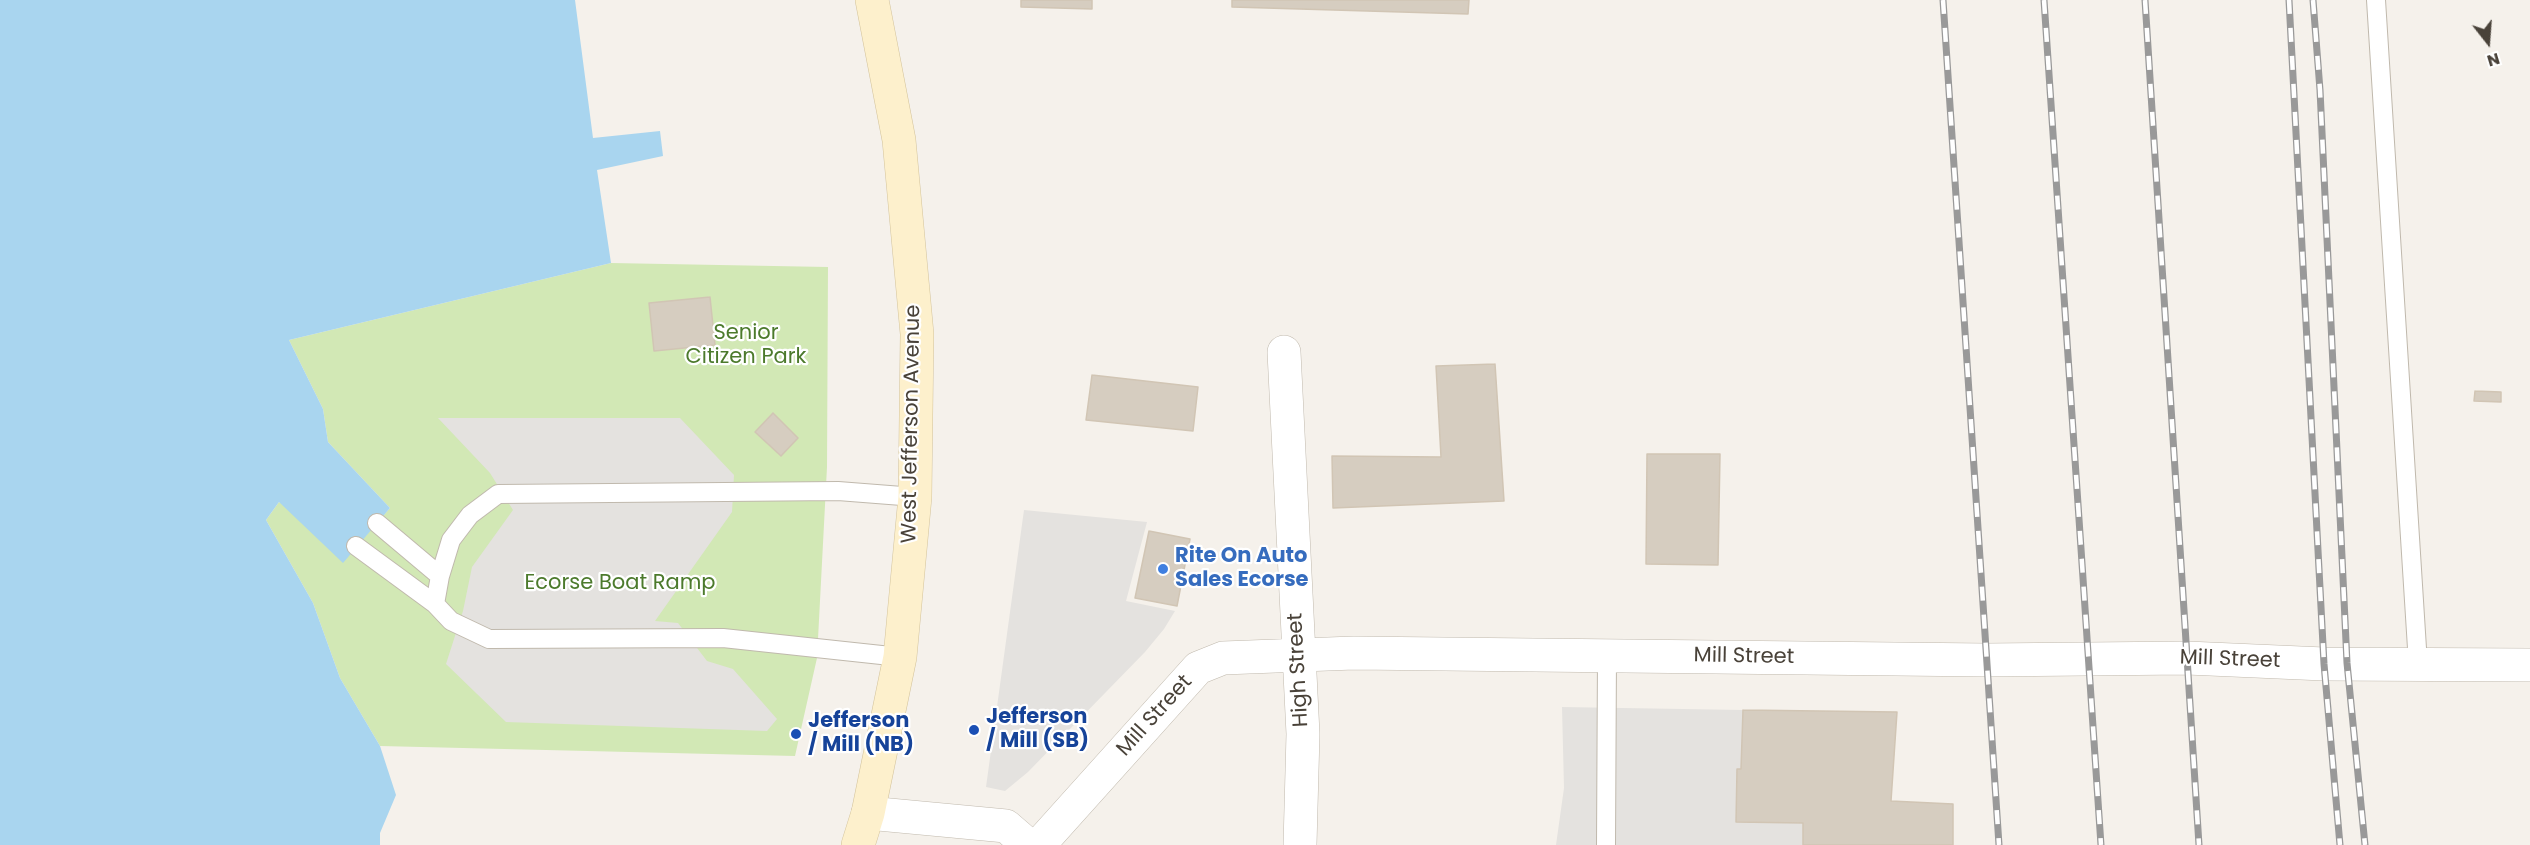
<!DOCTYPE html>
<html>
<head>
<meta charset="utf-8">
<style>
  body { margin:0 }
  #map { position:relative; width:2530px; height:845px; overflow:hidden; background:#f5f1eb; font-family:Poppins,sans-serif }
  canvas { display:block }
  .north { position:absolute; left:2458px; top:12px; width:60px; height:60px; -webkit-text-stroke:4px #fff; paint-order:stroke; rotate:163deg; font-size:16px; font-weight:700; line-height:24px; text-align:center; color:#494239 }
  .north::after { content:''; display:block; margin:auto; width:21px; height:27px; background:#494239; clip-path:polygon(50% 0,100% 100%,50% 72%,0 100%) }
</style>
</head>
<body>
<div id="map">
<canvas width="2530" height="845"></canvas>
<div class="north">N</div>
</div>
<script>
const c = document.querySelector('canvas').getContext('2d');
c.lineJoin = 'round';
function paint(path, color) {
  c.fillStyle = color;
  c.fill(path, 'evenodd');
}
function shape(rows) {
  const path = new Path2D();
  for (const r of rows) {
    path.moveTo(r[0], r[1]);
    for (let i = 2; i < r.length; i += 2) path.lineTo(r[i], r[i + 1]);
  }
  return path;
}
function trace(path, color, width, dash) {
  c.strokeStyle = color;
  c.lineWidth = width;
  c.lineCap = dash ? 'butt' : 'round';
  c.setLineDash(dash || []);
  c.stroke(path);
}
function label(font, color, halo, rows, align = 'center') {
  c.font = font + ' Poppins,sans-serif';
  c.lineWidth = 4.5;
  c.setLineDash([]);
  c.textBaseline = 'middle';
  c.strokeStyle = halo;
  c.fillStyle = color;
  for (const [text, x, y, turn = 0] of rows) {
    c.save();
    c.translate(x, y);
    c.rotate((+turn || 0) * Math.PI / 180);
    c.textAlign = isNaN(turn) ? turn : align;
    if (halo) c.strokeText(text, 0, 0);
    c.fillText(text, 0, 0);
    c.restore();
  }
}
const green = shape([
  [611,263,828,267,827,467,817,658,795,756,380,746,340,678,313,603,266,520,279,502,356,546,390,508,328,442,323,409,289,340]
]);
const parking = shape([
  [438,418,680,418,734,475,732,512,655,621,678,623,707,661,733,669,777,719,767,731,506,722,446,664,463,611,472,567,513,510,490,473],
  [1024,510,1147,522,1126,601,1175,611,1164,629,1145,652,1028,772,1005,791,986,787],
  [1562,707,1743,710,1741,769,1737,769,1736,822,1803,823,1803,845,1556,845,1564,788]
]);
const water = shape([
  [0,0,575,0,593,138,660,131,663,156,597,170,611,263,289,340,323,409,328,442,390,508,343,563,279,502,266,520,313,603,340,678,380,746,396,795,380,833,380,845,0,845]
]);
const building = shape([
  [1021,0,1092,0,1092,9,1021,7,1021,0],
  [1232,0,1469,0,1468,14,1232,7,1232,0],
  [710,297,715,345,654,351,649,303,710,297],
  [1495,364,1504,501,1333,508,1332,456,1441,457,1436,366,1495,364],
  [1092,375,1198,387,1193,431,1086,420,1092,375],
  [2475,391,2501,392,2501,402,2474,401,2475,391],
  [773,413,798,438,781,456,755,432,773,413],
  [1647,454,1720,454,1718,565,1646,564,1647,454],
  [1149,531,1190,539,1177,606,1135,598,1149,531],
  [1743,710,1897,712,1891,801,1953,804,1953,845,1803,845,1803,823,1736,822,1737,769,1741,769,1743,710]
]);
const service = shape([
  [2376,0,2418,664],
  [377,523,440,576],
  [356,546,435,604],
  [900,657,723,638,489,639,451,621,435,604,440,576,451,540,470,515,498,494,838,491,915,497],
  [1606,845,1607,655]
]);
const minor = shape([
  [1284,352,1303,734,1300,845],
  [868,813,1006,826,1028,845],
  [1039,845,1198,668,1223,658,1354,653,1986,660,2187,658,2324,664,2530,665]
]);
const secondary = shape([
  [858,845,868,813,900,657,915,497,917,334,899,140,872,0]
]);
const rail = shape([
  [1943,0,1999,845],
  [2044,0,2101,845],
  [2145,0,2199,845],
  [2289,0,2324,664,2340,845],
  [2313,0,2320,90,2347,663,2365,845]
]);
const markers = [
  [1163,569,6,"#3f7fe0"],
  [974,730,6,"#1a4fb4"],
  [796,734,6,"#1a4fb4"]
];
const parkNames = [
  ["Senior",746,334],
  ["Citizen Park",746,358],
  ["Ecorse Boat Ramp",620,584]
];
const streetNames = [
  ["West Jefferson Avenue",912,424,-89],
  ["Mill Street",1744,657,1],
  ["Mill Street",2230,660,2],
  ["High Street",1299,670,-93],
  ["Mill Street",1155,716,-48]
];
const shopNames = [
  ["Rite On Auto",1175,557],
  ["Sales Ecorse",1175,581]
];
const transitNames = [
  ["Jefferson",986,718],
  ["/ Mill (SB)",986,742],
  ["Jefferson",808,722],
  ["/ Mill (NB)",808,746]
];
paint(green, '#d2e8b5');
paint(parking, '#e4e2df');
paint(water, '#a9d5ef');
paint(building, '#d6cdc0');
trace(building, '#d1c5b4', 1.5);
trace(service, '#c0b9ad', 20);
trace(minor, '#c0b9ad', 34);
trace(secondary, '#d3c39b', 34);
trace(service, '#fff', 18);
trace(minor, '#fff', 33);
trace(secondary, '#fdf0cc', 33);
trace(rail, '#999', 7);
trace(rail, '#fff', 4.5, [14]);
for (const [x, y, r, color] of markers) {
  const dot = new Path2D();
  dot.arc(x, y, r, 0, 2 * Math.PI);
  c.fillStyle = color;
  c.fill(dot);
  trace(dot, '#fff', 2);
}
label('21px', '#4c7a2c', '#fff', parkNames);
label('21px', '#494239', '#fff', streetNames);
label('bold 21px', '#366cbe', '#fff', shopNames, 'left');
label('bold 21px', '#164399', '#fff', transitNames, 'left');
</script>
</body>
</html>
